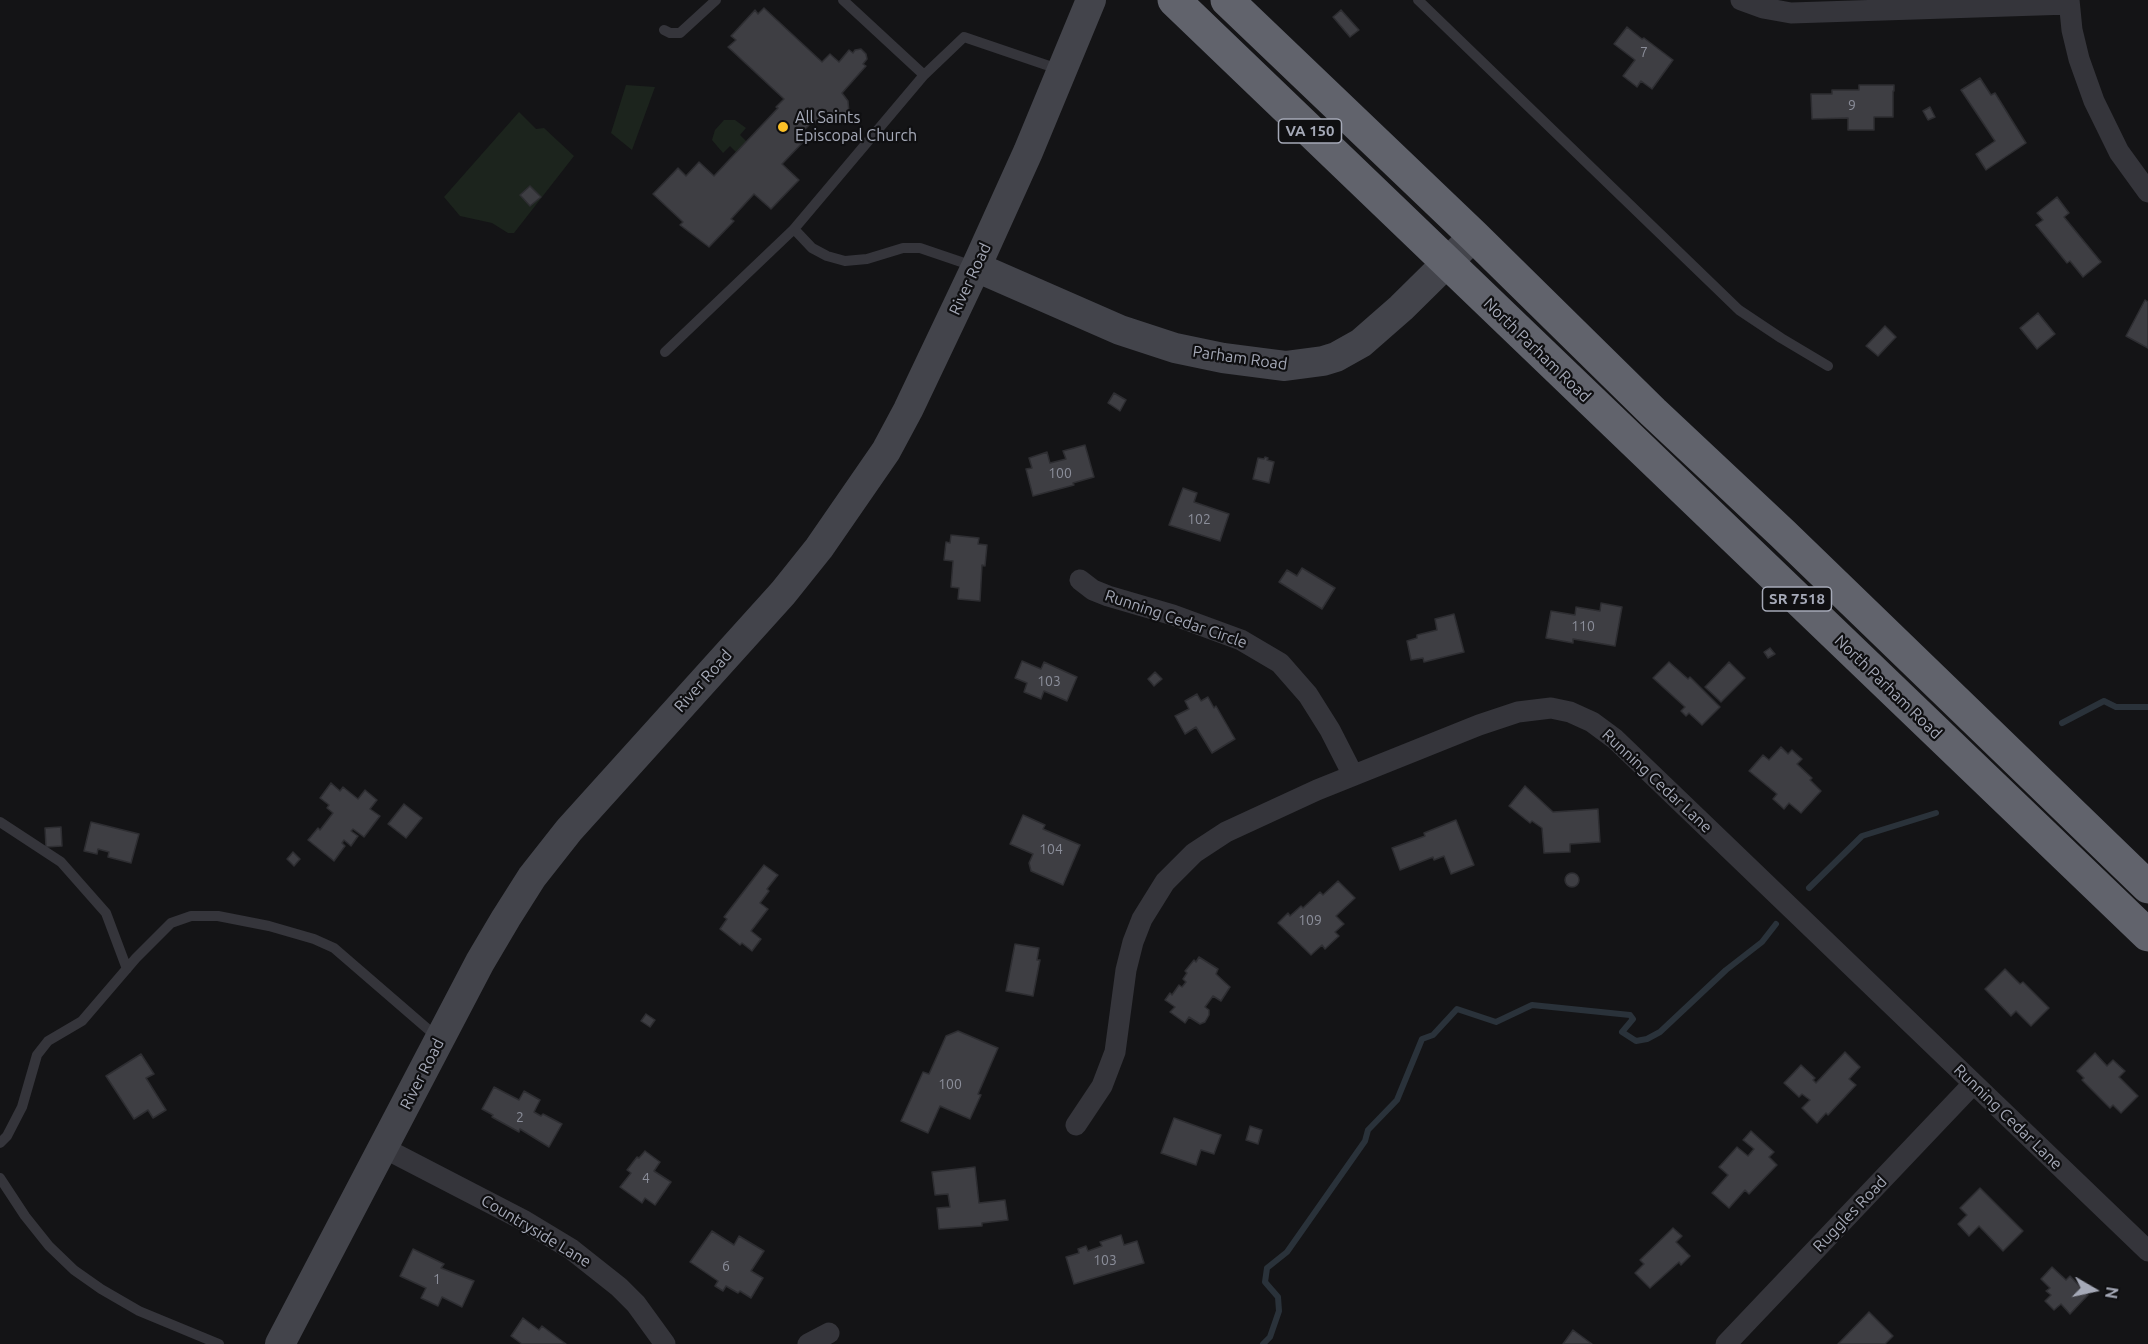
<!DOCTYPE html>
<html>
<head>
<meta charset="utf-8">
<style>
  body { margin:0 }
  #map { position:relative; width:2148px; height:1344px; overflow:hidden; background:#141416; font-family:Ubuntu,sans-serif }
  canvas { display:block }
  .north { position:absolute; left:2064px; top:1260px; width:60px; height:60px; -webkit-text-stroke:4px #0f0f11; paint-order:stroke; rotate:99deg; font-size:16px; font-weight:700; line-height:24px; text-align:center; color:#a5a9b7 }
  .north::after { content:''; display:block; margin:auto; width:21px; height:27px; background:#a5a9b7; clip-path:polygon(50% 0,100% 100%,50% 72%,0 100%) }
</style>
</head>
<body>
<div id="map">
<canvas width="2148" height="1344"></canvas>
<div class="north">N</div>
</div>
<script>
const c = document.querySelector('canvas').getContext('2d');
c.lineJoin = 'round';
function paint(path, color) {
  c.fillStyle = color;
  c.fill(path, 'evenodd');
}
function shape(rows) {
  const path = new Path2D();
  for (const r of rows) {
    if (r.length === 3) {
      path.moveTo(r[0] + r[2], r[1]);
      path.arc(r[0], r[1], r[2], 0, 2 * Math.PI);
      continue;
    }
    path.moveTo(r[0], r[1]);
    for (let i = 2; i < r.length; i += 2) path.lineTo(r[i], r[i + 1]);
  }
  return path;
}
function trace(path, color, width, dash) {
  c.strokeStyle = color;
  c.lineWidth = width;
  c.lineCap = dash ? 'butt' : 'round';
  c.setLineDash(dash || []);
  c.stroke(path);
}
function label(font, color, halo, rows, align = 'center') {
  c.font = font + ' Ubuntu,sans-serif';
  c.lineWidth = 4.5;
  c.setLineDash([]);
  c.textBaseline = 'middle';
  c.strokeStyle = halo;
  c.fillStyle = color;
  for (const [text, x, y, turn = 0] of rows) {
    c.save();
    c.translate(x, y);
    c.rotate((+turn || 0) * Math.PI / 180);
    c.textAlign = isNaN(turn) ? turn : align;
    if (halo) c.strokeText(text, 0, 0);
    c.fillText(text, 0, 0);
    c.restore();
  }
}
const green = shape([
  [626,85,655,87,632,150,611,133],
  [519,112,536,129,544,128,574,156,514,233,508,233,492,223,460,216,444,197],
  [724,120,735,120,746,128,740,135,747,142,736,152,730,146,723,153,712,140,715,130]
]);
const stream = shape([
  [2062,723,2104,701,2116,707,2148,707],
  [1809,888,1862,836,1936,813],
  [1263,1344,1270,1337,1279,1311,1278,1297,1265,1282,1267,1268,1287,1252,1365,1141,1368,1130,1397,1100,1422,1039,1433,1035,1457,1009,1496,1022,1532,1005,1630,1015,1633,1019,1622,1032,1636,1041,1647,1039,1660,1032,1726,970,1762,942,1776,924]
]);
const building = shape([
  [764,8,822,62,830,54,839,62,849,50,853,53,855,50,861,49,866,54,867,59,863,64,866,66,842,93,848,101,849,113,839,123,827,124,821,118,815,123,813,121,803,131,808,137,782,164,799,180,771,209,754,194,731,219,734,221,709,247,680,225,683,222,653,194,678,168,686,176,699,162,714,176,778,108,776,107,784,99,728,47,736,40,731,36,755,10,758,14,764,8],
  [1341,10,1359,30,1350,37,1333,17,1341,10],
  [1627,27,1642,39,1644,38,1673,60,1652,89,1641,81,1637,87,1623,76,1635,60,1614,44,1627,27],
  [1980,78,1991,95,1995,93,2026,143,1986,170,1976,154,1995,141,1961,90,1980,78],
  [1859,85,1894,85,1894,91,1893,91,1893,117,1874,117,1874,130,1848,130,1848,118,1812,119,1811,94,1832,94,1832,90,1859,90,1859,85],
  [1930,107,1935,117,1928,120,1923,111,1930,107],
  [530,186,541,197,530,206,520,195,530,186],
  [2057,197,2069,213,2064,217,2101,262,2083,277,2070,261,2067,263,2036,225,2043,220,2037,213,2057,197],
  [2145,300,2148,302,2148,348,2126,336,2145,300],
  [2038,313,2055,334,2037,349,2020,328,2038,313],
  [1885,326,1896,337,1878,356,1866,346,1885,326],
  [1114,393,1126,400,1120,411,1108,403,1114,393],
  [1085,445,1094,477,1073,483,1074,485,1033,496,1026,469,1032,468,1029,458,1047,452,1050,463,1066,459,1063,451,1085,445],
  [1265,457,1268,458,1267,460,1274,462,1269,483,1253,479,1258,458,1264,459,1265,457],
  [1183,488,1197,493,1194,502,1229,514,1220,541,1169,525,1183,488],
  [951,535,979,538,978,544,987,545,985,566,982,565,980,601,958,599,959,588,951,587,953,561,944,560,946,542,950,543,951,535],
  [1302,568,1335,588,1322,609,1279,582,1287,570,1297,576,1302,568],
  [1601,603,1622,607,1615,646,1573,639,1573,643,1546,638,1551,611,1575,615,1576,607,1600,611,1601,603],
  [1454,614,1464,652,1424,662,1423,658,1411,660,1407,641,1417,638,1417,635,1437,630,1435,619,1454,614],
  [1770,648,1775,654,1768,658,1764,652,1770,648],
  [1022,661,1041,669,1044,662,1077,677,1067,701,1044,691,1041,699,1024,692,1027,683,1015,678,1022,661],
  [1669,662,1688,679,1690,677,1720,707,1702,725,1689,713,1686,716,1681,711,1685,707,1653,678,1669,662],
  [1729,662,1745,678,1721,702,1705,687,1729,662],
  [1155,672,1162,679,1154,686,1148,679,1155,672],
  [1197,694,1201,701,1208,697,1214,708,1216,706,1235,739,1212,753,1196,727,1185,734,1175,716,1189,709,1185,701,1197,694],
  [1781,747,1788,754,1792,750,1802,759,1797,764,1812,778,1810,780,1821,791,1801,813,1789,803,1784,809,1773,799,1777,794,1749,771,1763,755,1769,760,1781,747],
  [331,783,340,791,343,787,358,799,365,790,377,800,370,809,380,816,364,837,353,829,351,831,358,836,351,846,344,840,342,843,345,846,334,861,308,840,318,828,320,830,333,813,327,808,329,805,320,798,331,783],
  [1525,786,1553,812,1598,809,1600,842,1570,844,1570,852,1544,853,1542,828,1532,821,1530,823,1509,806,1525,786],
  [404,804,422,818,406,838,388,824,404,804],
  [1023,815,1045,825,1043,829,1080,845,1063,885,1031,871,1029,863,1033,854,1010,844,1023,815],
  [1456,820,1474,865,1451,874,1444,856,1434,860,1433,857,1400,870,1392,848,1425,836,1424,833,1456,820],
  [91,822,139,834,131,863,108,857,109,852,98,849,97,854,84,851,91,822],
  [61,827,62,846,46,847,45,828,61,827],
  [293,852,300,859,294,866,287,859,293,852],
  [764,865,778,875,767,889,769,891,760,903,768,909,751,931,761,939,752,951,742,943,740,945,720,929,727,919,724,917,764,865],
  [1572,880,7],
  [1338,881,1355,898,1336,916,1344,924,1335,932,1339,936,1325,949,1322,945,1311,955,1278,923,1288,913,1290,916,1301,906,1303,908,1320,892,1323,895,1338,881],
  [1015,944,1039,948,1037,960,1040,960,1033,996,1006,991,1015,944],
  [1199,957,1218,969,1216,974,1230,987,1221,1001,1213,996,1205,1007,1209,1010,1209,1015,1205,1022,1200,1024,1189,1017,1185,1023,1170,1012,1175,1007,1165,1000,1170,993,1172,995,1179,985,1182,987,1186,982,1183,979,1187,973,1185,971,1194,960,1196,962,1199,957],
  [2005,969,2020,984,2023,982,2049,1008,2031,1026,2016,1011,2011,1016,1985,989,2005,969],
  [646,1014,655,1020,650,1027,641,1021,646,1014],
  [958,1031,998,1048,978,1094,981,1095,970,1119,940,1106,928,1133,901,1121,923,1072,929,1074,946,1036,958,1031],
  [1845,1052,1860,1067,1849,1079,1856,1085,1828,1115,1826,1113,1817,1123,1802,1108,1810,1100,1802,1094,1799,1097,1784,1083,1801,1065,1815,1078,1813,1080,1816,1083,1845,1052],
  [2095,1053,2107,1066,2113,1060,2125,1071,2119,1077,2138,1096,2121,1113,2113,1105,2110,1108,2082,1080,2084,1078,2077,1071,2095,1053],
  [141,1054,154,1074,146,1078,166,1110,153,1118,148,1110,134,1119,106,1076,141,1054],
  [494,1087,519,1100,524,1091,540,1100,534,1112,541,1116,543,1114,562,1124,549,1147,520,1129,519,1132,492,1117,493,1115,482,1109,494,1087],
  [1174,1118,1221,1135,1214,1154,1201,1150,1196,1165,1161,1153,1174,1118],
  [1250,1126,1262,1130,1258,1144,1246,1140,1250,1126],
  [1751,1131,1774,1152,1769,1157,1777,1165,1749,1194,1745,1190,1729,1208,1712,1193,1728,1175,1719,1167,1737,1147,1748,1156,1754,1149,1743,1140,1751,1131],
  [645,1151,660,1162,654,1171,671,1182,655,1205,645,1198,642,1203,620,1187,631,1173,627,1170,637,1157,639,1158,645,1151],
  [975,1167,979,1203,1005,1200,1008,1220,982,1223,982,1226,939,1229,937,1208,950,1207,948,1194,935,1195,932,1172,975,1167],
  [1980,1188,2023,1231,2003,1251,1979,1226,1969,1236,1958,1224,1967,1215,1960,1208,1980,1188],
  [1673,1228,1682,1236,1676,1242,1690,1256,1681,1265,1679,1262,1650,1288,1635,1273,1644,1264,1640,1260,1673,1228],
  [712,1231,734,1245,739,1236,764,1251,751,1271,763,1278,751,1298,740,1291,738,1293,726,1286,723,1291,715,1286,718,1281,690,1262,712,1231],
  [1121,1235,1124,1245,1137,1241,1144,1263,1074,1284,1066,1257,1079,1253,1078,1249,1086,1246,1088,1251,1102,1246,1100,1242,1121,1235],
  [413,1249,444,1264,441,1268,474,1281,462,1307,442,1297,438,1306,421,1298,426,1288,400,1276,413,1249],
  [2052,1267,2066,1280,2070,1276,2088,1295,2070,1314,2061,1304,2054,1310,2045,1301,2051,1295,2046,1291,2050,1288,2041,1279,2052,1267],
  [1869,1312,1893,1336,1885,1344,1838,1344,1869,1312],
  [523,1318,539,1330,542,1326,566,1344,522,1344,511,1336,523,1318],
  [1573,1330,1592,1344,1563,1344,1573,1330]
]);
const lane = shape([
  [843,0,924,75],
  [1418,0,1739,310,1781,338,1828,366],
  [664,30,670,33,680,33,716,0],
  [794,229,812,248,827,256,845,261,867,259,903,248,920,248,973,266],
  [665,352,794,229,924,75,964,37,1061,70],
  [0,822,61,862,106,913,127,969],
  [0,1143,7,1136,22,1107,37,1055,48,1041,82,1021,136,958,171,923,191,916,218,916,269,926,314,939,334,948,437,1037],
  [0,1178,25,1216,49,1246,74,1270,101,1289,139,1311,219,1344]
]);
const street = shape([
  [1741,0,1763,8,1791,13,2069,4],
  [2069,0,2072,30,2079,59,2094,101,2119,152,2148,192],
  [1080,580,1093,590,1108,596,1173,615,1241,640,1280,663,1308,695,1330,730,1353,775],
  [1076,1125,1102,1086,1115,1052,1126,970,1133,942,1142,919,1165,882,1194,853,1226,832,1317,790,1479,725,1518,712,1551,708,1570,712,1592,722,1615,739,2148,1251],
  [384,1148,523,1220,571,1249,619,1287,636,1304,665,1344],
  [808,1344,829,1333],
  [1726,1344,1973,1084]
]);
const secondary = shape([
  [976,267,1120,330,1175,348,1223,358,1285,366,1323,361,1336,357,1361,343,1401,308,1474,236],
  [280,1344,480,962,506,918,532,877,569,830,783,593,819,548,886,451,908,410,976,267,1028,152,1091,0]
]);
const highway = shape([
  [1174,0,2148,935],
  [1227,0,1474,236,1653,412,1783,534,2148,887]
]);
const markers = [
  [783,127,6,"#fbc027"]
];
const numberNames = [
  ["7",1644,52],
  ["9",1852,105],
  ["100",1060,473],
  ["102",1199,519],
  ["110",1583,626],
  ["103",1049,681],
  ["104",1051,849],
  ["109",1310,920],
  ["100",950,1084],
  ["2",520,1117],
  ["4",646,1178],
  ["103",1105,1260],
  ["6",726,1266],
  ["1",437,1279]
];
const shields = [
  [1310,131,63],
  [1797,599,69]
];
const shieldNames = [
  ["VA 150",1310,131],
  ["SR 7518",1797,599]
];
const poiNames = [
  ["All Saints",795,118],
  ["Episcopal Church",795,136]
];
const streetNames = [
  ["River Road",970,279,-65],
  ["North Parham Road",1537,350,44],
  ["Parham Road",1240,358,8],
  ["Running Cedar Circle",1176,619,19],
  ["River Road",703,681,-48],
  ["North Parham Road",1888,687,44],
  ["Running Cedar Lane",1657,781,43],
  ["River Road",422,1074,-63],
  ["Running Cedar Lane",2008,1117,44],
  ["Ruggles Road",1850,1214,-46],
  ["Countryside Lane",536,1231,31]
];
paint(green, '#1c241d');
trace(stream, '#2a323a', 6);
paint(building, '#3e3e43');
trace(building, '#2e2e32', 1.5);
trace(lane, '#35353b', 10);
trace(street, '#35353b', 21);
trace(secondary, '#43444b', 30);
trace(highway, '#61636c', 33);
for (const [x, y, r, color] of markers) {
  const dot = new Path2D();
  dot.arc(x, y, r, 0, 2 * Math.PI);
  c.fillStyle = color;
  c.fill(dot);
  trace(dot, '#0f0f11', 2);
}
label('14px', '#8b8e9a', null, numberNames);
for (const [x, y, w] of shields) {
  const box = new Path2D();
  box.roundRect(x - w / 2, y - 12, w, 24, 4.5);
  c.fillStyle = '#0f0f11';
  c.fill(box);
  trace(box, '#a5a9b7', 1.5);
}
label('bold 15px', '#a5a9b7', null, shieldNames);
label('16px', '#a5a9b7', '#0f0f11', poiNames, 'left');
label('16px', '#a5a9b7', '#0f0f11', streetNames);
</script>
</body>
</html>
